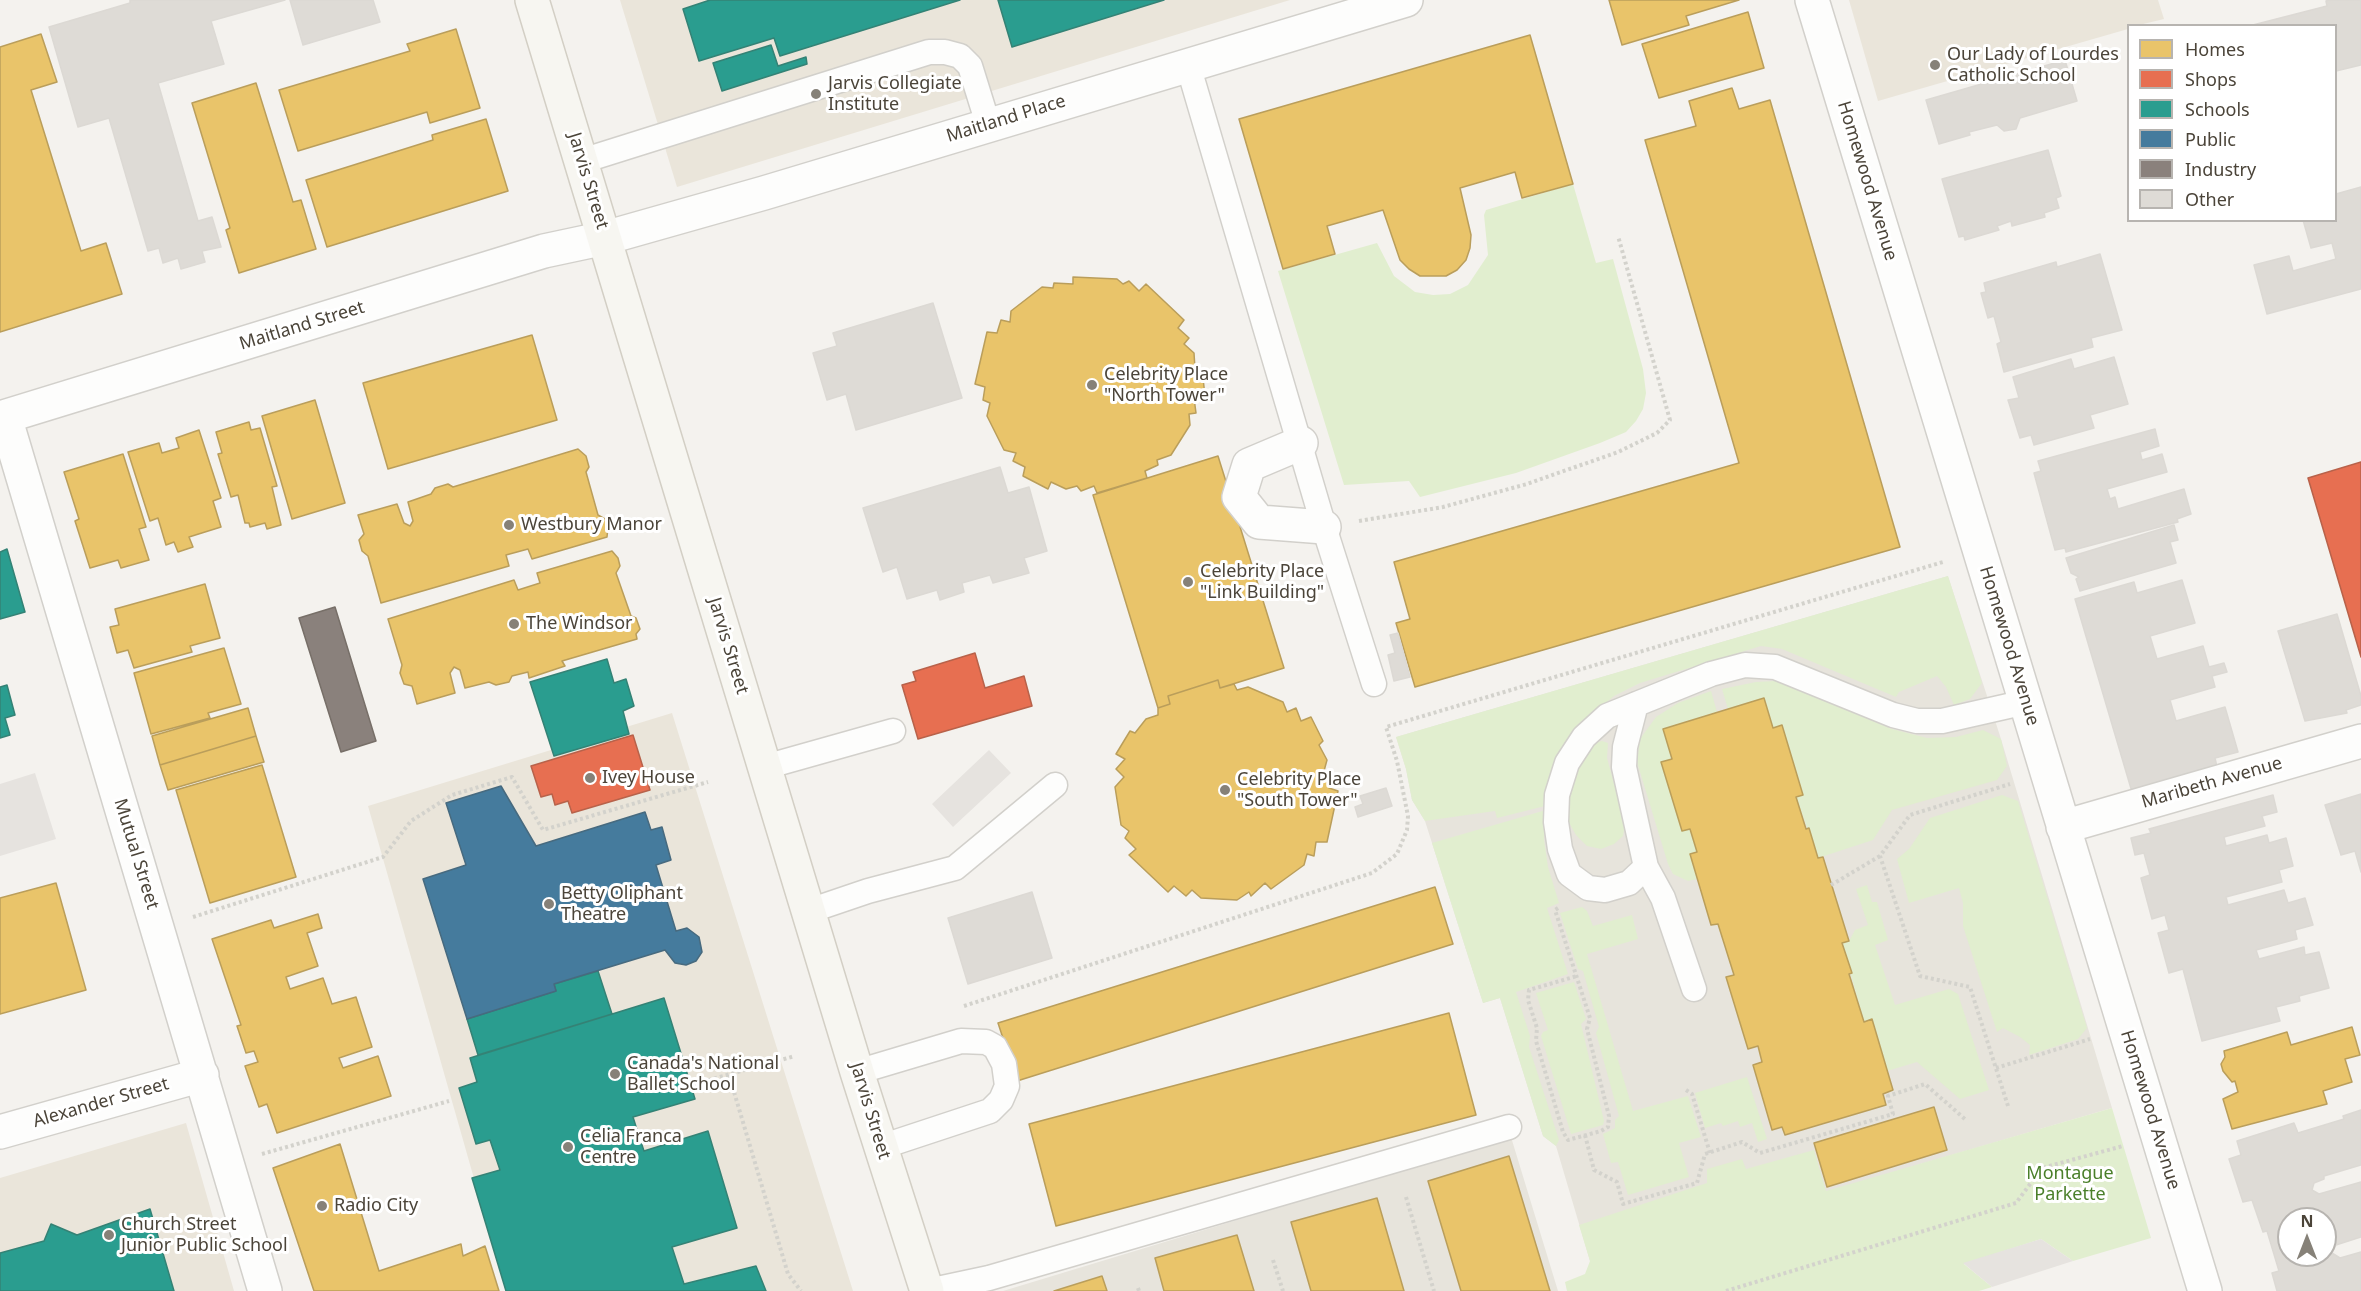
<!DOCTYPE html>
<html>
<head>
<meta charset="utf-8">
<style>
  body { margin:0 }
  #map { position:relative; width:2361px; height:1291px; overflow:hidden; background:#f4f2ee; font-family:"Noto Sans",sans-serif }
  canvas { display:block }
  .legend { position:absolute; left:2127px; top:24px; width:210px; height:198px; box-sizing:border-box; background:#fff; border:2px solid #b7b4b0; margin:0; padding:8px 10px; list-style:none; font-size:18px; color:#4b4439 }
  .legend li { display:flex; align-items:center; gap:12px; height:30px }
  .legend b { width:30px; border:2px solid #b7b4b0 }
  .north { position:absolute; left:2277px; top:1207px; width:60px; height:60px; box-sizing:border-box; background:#fff; border:2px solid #b7b4b0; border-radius:50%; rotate:0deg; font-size:16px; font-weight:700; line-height:24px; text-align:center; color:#4b4439 }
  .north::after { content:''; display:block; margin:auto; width:21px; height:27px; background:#868178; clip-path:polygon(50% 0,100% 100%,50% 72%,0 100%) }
</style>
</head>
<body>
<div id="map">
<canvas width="2361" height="1291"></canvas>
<ul class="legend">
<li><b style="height:16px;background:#e9c46a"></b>Homes</li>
<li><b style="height:16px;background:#e76f51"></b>Shops</li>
<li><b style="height:16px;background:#2a9d8f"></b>Schools</li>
<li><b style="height:16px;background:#457b9d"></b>Public</li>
<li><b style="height:16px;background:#8a817c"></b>Industry</li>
<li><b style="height:16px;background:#dedbd6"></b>Other</li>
</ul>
<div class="north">N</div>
</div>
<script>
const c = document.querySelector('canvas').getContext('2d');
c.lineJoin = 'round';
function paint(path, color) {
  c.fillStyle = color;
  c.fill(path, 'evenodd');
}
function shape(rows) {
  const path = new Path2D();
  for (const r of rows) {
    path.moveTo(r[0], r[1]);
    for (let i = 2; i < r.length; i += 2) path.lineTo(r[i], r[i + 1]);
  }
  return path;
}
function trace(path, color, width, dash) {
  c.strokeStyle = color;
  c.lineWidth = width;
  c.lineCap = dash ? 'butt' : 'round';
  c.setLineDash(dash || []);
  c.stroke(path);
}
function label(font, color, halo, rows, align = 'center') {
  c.font = font + ' "Noto Sans",sans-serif';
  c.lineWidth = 6;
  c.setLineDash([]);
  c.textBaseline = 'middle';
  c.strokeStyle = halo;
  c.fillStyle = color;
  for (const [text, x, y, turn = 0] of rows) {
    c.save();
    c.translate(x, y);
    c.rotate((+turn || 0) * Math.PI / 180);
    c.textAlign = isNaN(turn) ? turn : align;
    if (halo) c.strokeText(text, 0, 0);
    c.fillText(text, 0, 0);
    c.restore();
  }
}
const residential = shape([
  [1948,576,2001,739,2112,1108,1590,1261,1556,1146,1543,1136,1500,998,1483,1003,1425,821,1412,800,1406,769,1396,737],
  [1511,1137,1558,1291,1003,1291]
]);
const education = shape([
  [620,0,1290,0,677,187],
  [1849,0,2158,0,2164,19,2139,25,2128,26,2128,29,1878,101],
  [672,713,853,1291,506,1291,368,806],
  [186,1123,234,1291,0,1291,0,1178]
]);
const green = shape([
  [1573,184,1596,263,1613,259,1643,369,1646,393,1643,409,1636,421,1626,432,1600,443,1516,473,1420,497,1409,481,1344,485,1278,271,1377,243,1394,276,1415,292,1433,295,1450,294,1468,285,1488,255,1484,215,1486,210],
  [1948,576,1982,683,1970,699,1954,705,1946,687,1937,676,1899,692,1896,697,1782,649,1761,646,1640,683,1614,696,1583,722,1545,806,1497,818,1495,811,1425,821,1412,800,1406,769,1396,737],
  [1776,681,1892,729,1927,738,1956,737,1983,730,2001,739,2007,766,1997,780,1892,810,1873,840,1818,858,1796,797,1803,794,1782,725,1773,728,1764,698,1728,709,1722,689,1756,682],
  [1711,691,1717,712,1663,729,1672,759,1661,763,1682,831,1690,829,1697,852,1690,854,1697,879,1688,881,1673,874,1668,864,1637,762,1640,739,1656,717,1678,703],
  [1602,741,1608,743,1607,758,1625,823,1623,836,1614,844,1601,849,1587,846,1576,835,1568,821,1568,803,1572,782,1582,759,1595,743],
  [2002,795,2018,801,2087,1028,2078,1039,2029,1055,2030,1045,2020,1037,2003,1028,1997,1032,1963,926,1963,903,1959,888,1909,903,1897,859,1909,849,1930,818],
  [1546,810,1544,839,1548,867,1559,903,1547,908,1568,974,1516,992,1530,1036,1529,1047,1559,1140,1556,1146,1543,1136,1500,998,1483,1003,1432,843],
  [1867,885,1872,902,1877,902,1888,940,1875,945,1895,1005,1949,989,1958,994,1989,1090,1960,1099,1917,1062,1887,1071,1872,1020,1864,1022,1842,943,1849,941,1855,930,1868,925,1856,889],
  [1582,907,1587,911,1593,926,1632,915,1638,939,1587,954,1633,1111,1688,1096,1701,1137,1679,1143,1689,1177,1628,1195,1618,1162,1611,1163,1603,1134,1615,1128,1615,1120,1619,1116,1596,1033,1599,1027,1583,971,1578,969,1560,913],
  [1574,982,1586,1019,1581,1024,1604,1121,1603,1125,1571,1134,1541,1036,1543,1032,1548,1030,1536,993],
  [1747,1077,1767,1139,1758,1142,1752,1123,1740,1127,1738,1121,1723,1126,1721,1123,1705,1128,1695,1093],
  [2112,1108,2151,1238,2073,1261,2041,1239,1964,1264,1992,1287,1979,1291,1567,1291,1565,1282,1585,1274,1590,1261,1579,1225,1707,1183,1707,1169,1742,1159,1746,1169,1814,1150,1826,1191]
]);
const parking = shape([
  [989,750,1011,773,953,827,932,804],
  [35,773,56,839,0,856,0,784],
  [2041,1239,2073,1261,1992,1287,1963,1263]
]);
const homes = shape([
  [1609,0,1739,0,1686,16,1689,25,1622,45,1609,0],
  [1748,12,1764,68,1659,98,1642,44,1748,12],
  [456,29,480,108,430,123,427,112,298,151,279,90,410,51,407,44,456,29],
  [41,34,57,82,31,90,81,251,106,243,122,294,0,332,0,47,41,34],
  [1530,35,1573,184,1522,198,1515,172,1460,188,1471,235,1470,248,1466,260,1457,270,1446,276,1420,276,1409,269,1400,260,1383,210,1327,226,1335,254,1283,269,1239,119,1530,35],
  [256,83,293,202,301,200,316,249,239,273,226,230,230,228,192,103,256,83],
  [1732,88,1739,109,1770,100,1900,547,1415,687,1396,623,1410,619,1394,562,1739,463,1645,140,1696,126,1689,101,1732,88],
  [486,119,508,191,327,247,306,180,433,140,432,135,486,119],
  [1073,277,1117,279,1123,284,1129,281,1139,291,1146,284,1184,320,1178,328,1189,338,1184,344,1194,353,1195,369,1202,369,1205,396,1194,398,1196,413,1189,414,1190,425,1171,455,1157,460,1158,465,1145,471,1147,478,1097,493,1094,486,1081,491,1077,486,1066,489,1051,482,1048,489,1023,476,1025,467,1013,461,1016,453,1004,450,987,416,990,403,983,400,985,387,975,384,987,332,997,333,1001,320,1010,322,1011,311,1042,287,1053,288,1054,283,1073,284,1073,277],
  [532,335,557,420,388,469,363,383,532,335],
  [315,400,345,503,292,519,262,416,315,400],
  [249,422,251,430,260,428,277,486,272,487,281,525,267,529,265,523,250,527,249,523,245,523,238,495,231,497,218,454,222,453,216,432,249,422],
  [199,430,221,498,213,501,221,527,189,537,193,547,178,552,174,542,166,545,158,518,150,521,128,452,159,443,162,453,179,448,176,438,199,430],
  [578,449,586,456,589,467,586,472,598,515,605,519,608,527,607,537,532,559,528,549,506,555,509,566,381,603,368,556,362,551,359,540,364,534,358,515,397,504,404,523,410,526,413,521,408,502,431,494,435,488,448,484,453,487,578,449],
  [123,454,146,527,139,529,149,560,121,568,118,560,90,568,75,521,79,519,64,472,123,454],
  [1218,456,1284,668,1220,688,1218,680,1168,696,1170,704,1158,708,1093,495,1218,456],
  [612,551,618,558,620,566,616,573,631,616,636,618,640,629,636,634,637,639,562,661,565,666,529,678,528,672,512,676,509,682,496,685,489,682,465,688,460,670,454,667,450,673,455,693,417,704,412,686,404,684,400,673,402,665,388,619,514,580,518,590,540,583,537,573,612,551],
  [205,584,220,638,190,646,192,652,134,668,128,650,117,653,110,627,119,625,115,609,205,584],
  [224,648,241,704,208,713,210,718,151,734,134,673,224,648],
  [1218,680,1220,688,1234,684,1237,690,1248,687,1283,702,1287,712,1296,708,1301,721,1311,717,1323,741,1319,745,1327,760,1324,771,1332,774,1329,788,1338,791,1327,842,1316,842,1314,856,1307,854,1304,865,1271,889,1265,883,1251,896,1249,892,1237,900,1201,898,1192,890,1186,896,1174,886,1168,892,1129,855,1136,849,1125,838,1129,831,1121,825,1115,787,1124,777,1116,769,1125,759,1116,754,1130,731,1135,733,1146,719,1158,715,1158,708,1170,704,1168,696,1218,680],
  [1764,698,1773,728,1782,725,1803,795,1796,797,1806,829,1809,828,1818,858,1823,857,1849,941,1842,943,1852,973,1849,974,1864,1022,1872,1019,1893,1090,1883,1094,1886,1105,1785,1135,1782,1127,1772,1130,1753,1065,1762,1062,1758,1046,1748,1049,1726,977,1734,975,1718,924,1711,925,1690,854,1697,852,1690,829,1682,831,1661,762,1672,759,1663,729,1764,698],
  [248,708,256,736,160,765,152,736,248,708],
  [256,736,264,762,168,790,160,765,256,736],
  [262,765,296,877,210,903,176,790,262,765],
  [56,883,86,990,0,1014,0,898,56,883],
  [1435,887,1453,944,1017,1081,998,1023,1435,887],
  [318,914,322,928,307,933,318,966,286,977,290,989,323,978,332,1004,356,997,372,1047,339,1058,343,1068,378,1056,391,1096,277,1133,267,1104,259,1107,245,1066,258,1062,254,1051,246,1053,237,1026,241,1025,212,939,271,920,274,928,318,914],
  [1449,1013,1476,1115,1056,1226,1029,1124,1449,1013],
  [2352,1027,2360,1055,2345,1059,2352,1082,2323,1091,2327,1104,2232,1129,2223,1099,2238,1092,2235,1081,2232,1082,2223,1071,2221,1064,2225,1057,2224,1051,2287,1032,2291,1045,2352,1027],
  [1934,1107,1947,1150,1827,1187,1814,1143,1934,1107],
  [340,1144,379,1271,461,1244,463,1256,485,1246,499,1291,314,1291,273,1168,340,1144],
  [1509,1156,1550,1291,1461,1291,1428,1181,1509,1156],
  [1377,1198,1404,1291,1311,1291,1291,1222,1377,1198],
  [1237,1235,1254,1291,1164,1291,1155,1258,1237,1235],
  [1102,1276,1107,1291,1054,1291,1102,1276]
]);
const shops = shape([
  [2361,462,2361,657,2308,478,2361,462],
  [975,653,985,688,1024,676,1032,706,918,739,902,685,916,681,913,672,975,653],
  [633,735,650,790,572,813,568,801,555,805,552,794,541,797,531,766,633,735]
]);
const schools = shape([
  [710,0,960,0,780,56,774,38,699,61,683,9,710,0],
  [998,0,1164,0,1012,47,998,0],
  [771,45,778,66,806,57,807,64,722,91,713,63,771,45],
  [7,549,25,612,0,619,0,552,7,549],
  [607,659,614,683,626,679,634,706,623,711,629,734,554,756,530,682,607,659],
  [7,685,15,715,5,718,10,735,0,738,0,687,7,685],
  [598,971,612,1014,478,1055,467,1019,556,991,554,984,598,971],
  [664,998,695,1099,633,1117,638,1133,644,1151,708,1131,737,1228,672,1247,684,1284,756,1266,766,1291,506,1291,472,1178,500,1170,490,1140,476,1144,459,1088,477,1082,470,1058,664,998],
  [150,1209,174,1291,0,1291,0,1253,44,1241,51,1224,77,1235,150,1209]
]);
const public = shape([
  [501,786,536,846,645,812,651,830,662,827,671,860,656,865,676,931,687,928,699,937,702,952,696,961,686,965,675,963,665,950,554,984,556,991,467,1019,423,879,466,865,446,803,501,786]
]);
const industry = shape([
  [335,607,376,741,341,752,299,618,335,607]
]);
const building = shape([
  [130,0,285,0,211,21,224,64,158,83,198,221,212,217,221,247,202,251,205,262,181,269,178,258,163,263,159,248,148,251,109,118,78,127,49,27,130,3,130,0],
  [290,0,373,0,380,22,303,45,290,0],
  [2329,0,2361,0,2361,65,2336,71,2336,26,2249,26,2327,6,2326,1,2329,0],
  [2065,60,2077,101,2020,118,2016,129,2004,131,1997,125,1969,132,1970,135,1939,144,1926,100,2065,60],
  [2048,150,2061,196,2056,198,2059,208,2044,213,2045,217,2012,226,2011,221,1997,226,1999,230,1965,240,1964,236,1959,237,1942,179,2048,150],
  [2361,187,2361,289,2267,314,2254,265,2289,256,2293,271,2336,259,2332,243,2311,248,2303,220,2336,220,2336,194,2361,187],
  [2100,254,2122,330,2091,338,2093,347,2004,372,1997,344,2001,342,1994,316,1988,318,1981,293,1986,292,1984,283,2056,262,2057,267,2100,254],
  [933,303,962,398,856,430,846,394,827,400,813,353,837,346,833,333,933,303],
  [2114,357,2128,404,2090,415,2094,428,2034,445,2031,435,2020,438,2008,400,2019,398,2013,377,2071,359,2074,369,2114,357],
  [2155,429,2159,446,2140,452,2142,460,2162,454,2167,472,2107,489,2110,499,2115,497,2118,509,2184,489,2191,514,2177,519,2178,522,2066,552,2065,548,2055,550,2034,473,2041,471,2038,461,2155,429],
  [1000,467,1008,493,1029,487,1047,551,1024,558,1029,573,993,583,990,575,962,583,964,592,940,600,937,590,907,599,897,567,883,572,863,508,1000,467],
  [2174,525,2178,540,2170,542,2176,563,2080,591,2076,579,2079,577,2071,573,2066,558,2174,525],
  [2182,580,2195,623,2150,636,2157,659,2203,646,2209,667,2224,663,2227,672,2212,676,2215,687,2170,700,2176,721,2225,707,2238,752,2215,758,2217,767,2132,792,2075,599,2134,582,2137,593,2182,580],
  [2337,614,2361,696,2361,705,2346,710,2347,713,2305,721,2278,631,2337,614],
  [1398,633,1410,677,1394,681,1388,655,1395,653,1390,635,1398,633],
  [1386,788,1392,806,1358,817,1355,807,1363,804,1360,796,1386,788],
  [2361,794,2361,872,2355,851,2341,855,2325,805,2361,794],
  [2273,795,2277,812,2262,816,2265,826,2224,837,2226,846,2267,835,2269,843,2286,838,2293,866,2279,870,2282,882,2226,897,2228,905,2284,890,2288,903,2305,898,2313,925,2295,930,2297,939,2256,950,2259,959,2304,947,2305,955,2319,952,2329,988,2299,996,2300,1001,2276,1007,2280,1021,2202,1041,2183,969,2169,973,2158,933,2169,930,2165,915,2152,919,2141,878,2150,875,2144,853,2135,855,2131,838,2151,833,2149,829,2273,795],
  [1032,892,1052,958,968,984,948,918,1032,892],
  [2361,1110,2361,1165,2324,1176,2324,1179,2314,1183,2312,1190,2319,1194,2361,1182,2361,1237,2336,1245,2332,1253,2340,1258,2361,1252,2361,1291,2277,1291,2272,1273,2279,1271,2267,1231,2263,1232,2252,1200,2243,1202,2229,1159,2241,1155,2237,1141,2294,1123,2298,1133,2344,1119,2343,1116,2361,1110],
  [2289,1219,2325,1219,2325,1255,2289,1255,2289,1219]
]);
const path = shape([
  [1359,521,1443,507,1527,484,1618,452,1657,433,1670,420,1618,236],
  [1831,885,1880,856],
  [1558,908,1555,910,1590,1018,1587,1029,1609,1116,1608,1127,1601,1131,1568,1140,1563,1132,1536,1041,1537,1028,1528,1000,1529,990,1577,976],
  [193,917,383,857,411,821,452,795,512,777,543,830,708,782],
  [964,1006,1372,873,1397,854,1407,830,1408,816,1397,761,1386,727,1943,562],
  [1996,1068,2090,1039],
  [729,1075,788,1274,801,1291],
  [691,1085,795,1056],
  [1686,1090,1692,1094,1710,1153],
  [2008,1106,1970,987,1920,976,1880,856,1910,815,2010,784],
  [1585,1135,1594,1170,1617,1182,1623,1204,1697,1183,1705,1154,1742,1142,1760,1153,1893,1114,1888,1096,1925,1084,1966,1120],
  [262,1154,449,1101],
  [1406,1197,1434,1291],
  [1273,1260,1283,1291],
  [1138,1288,1139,1291],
  [1726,1291,2016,1203,2042,1168,2123,1146]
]);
const lane = shape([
  [1188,65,1324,527,1374,684],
  [582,161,929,52,945,52,960,56,970,66,988,124],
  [1636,704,1625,747,1624,767,1646,867,1663,898,1694,989],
  [765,767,893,731],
  [1646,867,1629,883,1605,890,1588,888,1569,874,1560,849,1556,822,1557,795,1567,763,1584,737,1607,716,1711,674,1745,665,1775,667,1893,715,1917,721,1942,721,2026,702],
  [809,911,868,891,955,868,1055,785],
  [857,1072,961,1041,986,1042,995,1047,1004,1064,1007,1086,1001,1100,990,1111,881,1147],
  [928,1291,989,1278,1509,1127]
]);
const street = shape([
  [1812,0,2205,1291],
  [5,417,265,1291],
  [0,418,544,251,605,238,764,193,1406,0],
  [1301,443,1249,465,1239,497,1259,522,1324,527],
  [2063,827,2361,741],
  [0,1132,202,1075]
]);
const secondary = shape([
  [532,0,857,1072,927,1291]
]);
const markers = [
  [1935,65,6,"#868178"],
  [816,94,6,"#868178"],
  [1092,385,6,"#868178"],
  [509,525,6,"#868178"],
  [1188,582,6,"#868178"],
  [514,624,6,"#868178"],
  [590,778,6,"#868178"],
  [1225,790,6,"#868178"],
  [549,904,6,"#868178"],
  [615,1074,6,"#868178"],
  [568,1147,6,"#868178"],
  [322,1206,6,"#868178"],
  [109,1235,6,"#868178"]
];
const poiNames = [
  ["Our Lady of Lourdes",1947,55],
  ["Catholic School",1947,76],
  ["Jarvis Collegiate",828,84],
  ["Institute",828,105],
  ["Celebrity Place",1104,375],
  ["\"North Tower\"",1104,396],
  ["Westbury Manor",521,525],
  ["Celebrity Place",1200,572],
  ["\"Link Building\"",1200,593],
  ["The Windsor",526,624],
  ["Ivey House",602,778],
  ["Celebrity Place",1237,780],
  ["\"South Tower\"",1237,801],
  ["Betty Oliphant",561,894],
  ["Theatre",561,915],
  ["Canada's National",627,1064],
  ["Ballet School",627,1085],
  ["Celia Franca",580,1137],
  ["Centre",580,1158],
  ["Radio City",334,1206],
  ["Church Street",121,1225],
  ["Junior Public School",121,1246]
];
const streetNames = [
  ["Maitland Place",1006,119,-17],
  ["Jarvis Street",588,181,73],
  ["Homewood Avenue",1867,181,73],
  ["Maitland Street",302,326,-17],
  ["Jarvis Street",728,646,73],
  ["Homewood Avenue",2009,646,73],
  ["Maribeth Avenue",2212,783,-16],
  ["Mutual Street",136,854,73],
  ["Alexander Street",101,1103,-16],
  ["Homewood Avenue",2150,1110,73],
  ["Jarvis Street",870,1111,73]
];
const parkNames = [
  ["Montague",2070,1174],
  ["Parkette",2070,1195]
];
paint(residential, '#e7e4dc');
paint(education, '#eae5da');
paint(green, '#e1eecf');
paint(parking, '#e6e3df');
paint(homes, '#e9c46a');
trace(homes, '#ba9e5b', 1.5);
paint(shops, '#e76f51');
trace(shops, '#b8624a', 1.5);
paint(schools, '#2a9d8f');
trace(schools, '#348275', 1.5);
paint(public, '#457b9d');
trace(public, '#476a7f', 1.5);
paint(industry, '#8a817c');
trace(industry, '#776f68', 1.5);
paint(building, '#dedbd6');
trace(building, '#dcd9d4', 1.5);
trace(lane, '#d2d0cb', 27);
trace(street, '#d2d0cb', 36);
trace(secondary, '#d3cfc5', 36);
trace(path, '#d3d2cc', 4, [3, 3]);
trace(lane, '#fdfdfc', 24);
trace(street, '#fdfdfc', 33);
trace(secondary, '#f7f6f1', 33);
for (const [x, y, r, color] of markers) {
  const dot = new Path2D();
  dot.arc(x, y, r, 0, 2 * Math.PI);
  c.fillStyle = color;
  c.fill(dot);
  trace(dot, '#fff', 2);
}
label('18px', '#4b4439', '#fff', poiNames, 'left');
label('18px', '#4b4439', '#fff', streetNames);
label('18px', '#4a7f2a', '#fff', parkNames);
</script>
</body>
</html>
